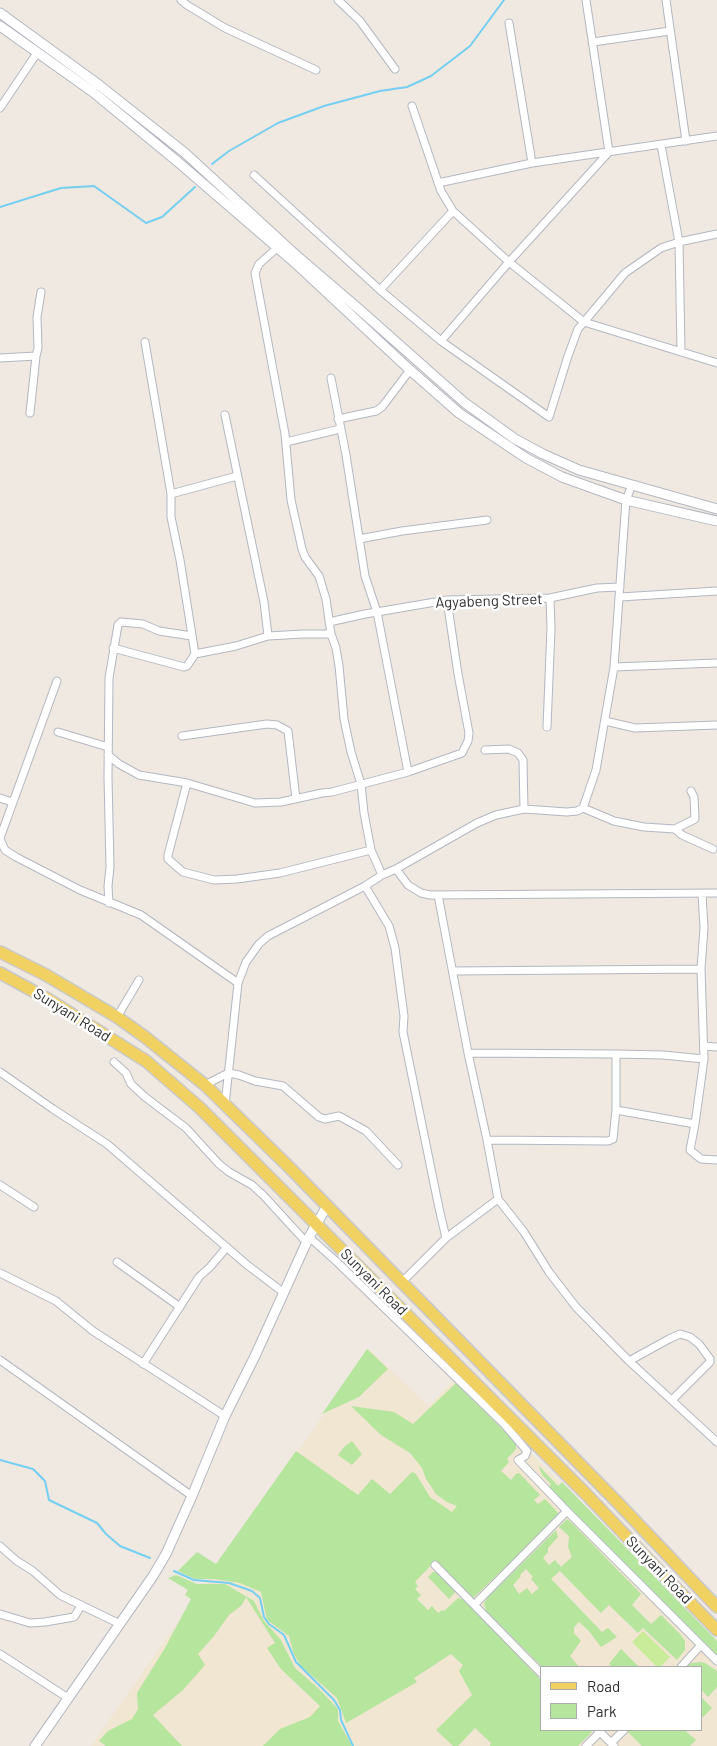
<!DOCTYPE html>
<html>
<head>
<meta charset="utf-8">
<style>
  body { margin:0 }
  #map { position:relative; width:717px; height:1746px; overflow:hidden; background:#efe9e1; font-family:Barlow,sans-serif }
  canvas { display:block }
  .legend { position:absolute; left:540px; top:1666px; width:162px; height:65px; box-sizing:border-box; background:#fff; border:1px solid #ababab; margin:0; padding:6px 9px; list-style:none; font-size:15px; color:#2e2e2e }
  .legend li { display:flex; align-items:center; gap:10px; height:25px }
  .legend b { width:25px; border:1px solid #ababab }
</style>
</head>
<body>
<div id="map">
<canvas width="717" height="1746"></canvas>
<ul class="legend">
<li><b style="height:6px;background:#f2d163"></b>Road</li>
<li><b style="height:14px;background:#b6e59e"></b>Park</li>
</ul>
</div>
<script>
const c = document.querySelector('canvas').getContext('2d');
c.lineJoin = 'round';
function paint(path, color) {
  c.fillStyle = color;
  c.fill(path, 'evenodd');
}
function shape(rows) {
  const path = new Path2D();
  for (const r of rows) {
    path.moveTo(r[0], r[1]);
    for (let i = 2; i < r.length; i += 2) path.lineTo(r[i], r[i + 1]);
  }
  return path;
}
function trace(path, color, width, dash) {
  c.strokeStyle = color;
  c.lineWidth = width;
  c.lineCap = dash ? 'butt' : 'round';
  c.setLineDash(dash || []);
  c.stroke(path);
}
function label(font, color, halo, rows, align = 'center') {
  c.font = font + ' Barlow,sans-serif';
  c.lineWidth = 5;
  c.setLineDash([]);
  c.textBaseline = 'middle';
  c.strokeStyle = halo;
  c.fillStyle = color;
  for (const [text, x, y, turn = 0] of rows) {
    c.save();
    c.translate(x, y);
    c.rotate((+turn || 0) * Math.PI / 180);
    c.textAlign = isNaN(turn) ? turn : align;
    if (halo) c.strokeText(text, 0, 0);
    c.fillText(text, 0, 0);
    c.restore();
  }
}
const education = shape([
  [369,1349,428,1406,457,1378,717,1643,717,1746,91,1746,316,1426,358,1363],
  [541,1667,701,1667,701,1730,541,1730]
]);
const green = shape([
  [367,1349,388,1369,359,1397,322,1414],
  [456,1383,516,1443,516,1449,507,1459,509,1462,501,1471,511,1480,517,1473,519,1473,540,1495,534,1500,538,1504,545,1499,560,1515,473,1598,435,1561,415,1582,418,1586,415,1589,421,1595,417,1599,428,1610,432,1606,438,1613,442,1610,444,1611,458,1598,464,1600,541,1680,541,1730,592,1730,591,1733,578,1746,490,1746,491,1743,475,1728,458,1746,453,1746,436,1730,472,1695,459,1671,463,1665,451,1654,414,1678,417,1682,346,1723,337,1698,301,1666,294,1654,289,1636,267,1620,261,1592,240,1583,214,1579,195,1579,178,1571,197,1552,216,1564,296,1451,358,1495,372,1479,390,1494,412,1472,416,1474,430,1497,452,1512,457,1506,447,1502,436,1494,426,1479,422,1468,410,1453,381,1435,351,1406,394,1412,413,1424],
  [352,1441,362,1454,352,1465,338,1455,344,1447],
  [538,1465,558,1486,562,1482,717,1641,717,1657,548,1488,551,1484,543,1476],
  [567,1519,572,1523,641,1594,632,1605,651,1624,661,1615,680,1634,685,1641,685,1650,677,1660,643,1628,638,1633,609,1605,601,1613,560,1571,551,1579,602,1632,608,1628,617,1637,601,1647,589,1631,579,1622,574,1627,574,1633,581,1641,570,1656,579,1667,542,1667,486,1611,484,1603,489,1596,556,1530,558,1537,548,1548,548,1552,543,1558,549,1565,555,1560,561,1567,572,1557,568,1547,569,1536,559,1527],
  [526,1569,533,1577,531,1579,539,1588,532,1594,527,1588,519,1594,513,1585,521,1576,520,1575],
  [433,1572,436,1572,456,1591,449,1599,428,1577],
  [176,1575,197,1584,225,1584,254,1601,264,1621,281,1640,295,1668,319,1689,338,1709,338,1721,352,1746,263,1746,280,1729,310,1717,320,1706,281,1669,267,1648,275,1643,246,1597,242,1605,229,1615,214,1636,198,1654,205,1665,183,1690,153,1715,182,1746,106,1746,99,1741,108,1731,132,1719,138,1709,137,1693,165,1648,191,1599,185,1595,188,1590,168,1578],
  [621,1649,639,1667,613,1667,609,1664],
  [700,1662,705,1663,717,1671,717,1687,708,1697,701,1689,701,1667,684,1667,692,1663],
  [701,1697,712,1708,703,1717,701,1715],
  [628,1730,684,1730,696,1740,690,1746,642,1746,627,1731]
]);
const pitch = shape([
  [643,1631,670,1657,660,1667,657,1667,632,1642]
]);
const stream = shape([
  [212,164,229,151,278,123,324,106,380,91,407,87,431,76,470,46,504,0],
  [0,207,61,188,94,186,146,223,162,217,195,187],
  [0,1460,33,1469,45,1481,49,1500,97,1523,106,1534,120,1546,150,1558],
  [174,1571,194,1580,229,1583,252,1591,260,1598,264,1617,269,1624,284,1635,296,1662,334,1700,340,1710,341,1720,353,1746]
]);
const minor = shape([
  [181,0,187,5,225,28,316,70],
  [338,0,360,21,395,69],
  [666,0,686,141],
  [509,23,532,163],
  [593,42,670,31],
  [412,106,441,191,453,211,509,262,584,322,625,273,661,248,679,242,717,234],
  [0,108,37,53],
  [661,145,679,242,681,351],
  [254,175,380,290,441,341,549,417,568,356,578,329,584,322,717,363],
  [438,183,532,163,717,136],
  [276,249,259,264,255,273,285,434,291,500,302,549,305,557,319,576,326,599,331,634,336,648,339,666,344,719,351,752,361,784,364,813,371,850,382,875],
  [380,290,453,211],
  [441,341,509,262,609,152,586,0],
  [0,358,36,356,38,348,37,317,41,292],
  [331,378,346,455,365,576,377,612,408,772],
  [30,413,36,356],
  [225,415,264,602,268,636],
  [338,419,376,411,382,407,410,370],
  [286,442,340,429],
  [171,494,237,476],
  [359,539,402,531,487,520],
  [620,597,717,591],
  [329,622,365,614,447,600,550,598,597,588,620,587],
  [113,648,184,667,187,666,195,654,180,560,171,517,171,494,145,342],
  [195,654,236,646,268,636,303,634,331,634],
  [614,667,717,663],
  [605,721,635,728,717,725],
  [547,727,551,628,550,598],
  [58,732,108,747],
  [182,736,267,724,277,725,288,731,296,799],
  [485,750,509,749,518,753,523,760,524,809],
  [108,755,119,764,139,775,187,783,255,803,281,802,322,793,332,792,408,772,462,753,468,741,469,733,458,674,447,600],
  [187,783,168,855,168,859,183,872,214,880,237,879,280,873,371,850],
  [0,798,12,802],
  [583,808,614,821,644,827,675,829,682,835,713,849],
  [675,829,695,819,694,797,691,791],
  [0,838,57,681],
  [0,839,5,850,16,857,80,890,141,915,238,983],
  [396,869,408,885,421,893,430,895,717,893],
  [365,886,389,926,395,948,404,1016,403,1032,439,1208,446,1238],
  [702,894,704,928,701,969,704,1059,695,1124,690,1150,701,1159,717,1160],
  [438,895,468,1053,487,1140,498,1199,524,1232,549,1272,576,1307,629,1361,717,1442],
  [109,903,108,886,110,867,108,777,109,678,118,625,121,622,143,624,159,631,192,636],
  [453,971,701,969],
  [117,1017,139,980],
  [704,1046,717,1047],
  [468,1053,616,1054,663,1055,704,1059],
  [114,1062,126,1073,131,1084,145,1097,186,1128,219,1164,229,1172,252,1185,264,1196,307,1243],
  [0,1072,53,1109,107,1144,246,1264,284,1293],
  [205,1085,228,1073,239,1075,255,1081,283,1086,319,1117,325,1119,339,1116,366,1131,398,1165],
  [225,1105,238,983,246,962,259,944,268,936,365,886,382,875,396,869,477,823,496,815,524,809,567,812,577,811,583,808,596,770,614,667,626,500,632,485],
  [616,1110,695,1124],
  [487,1140,608,1141,613,1139,616,1110,616,1054],
  [0,1185,34,1207],
  [309,1237,337,1262,504,1424,527,1451,525,1456,518,1460,567,1511,717,1661],
  [117,1262,180,1307],
  [0,1273,56,1301,93,1331,225,1416],
  [402,1282,446,1238,498,1199],
  [0,1360,192,1496],
  [629,1361,669,1339,680,1334,690,1337,699,1344,710,1359,710,1362,672,1400],
  [143,1364,199,1277,210,1267,227,1247],
  [0,1546,17,1561,33,1571,60,1595,120,1624],
  [435,1565,541,1673],
  [475,1604,567,1511],
  [0,1614,30,1623,45,1622,74,1617,81,1606],
  [0,1654,68,1698],
  [681,1667,701,1645],
  [598,1730,614,1746],
  [611,1743,624,1730],
  [586,1746,600,1732]
]);
const tertiary = shape([
  [0,13,99,85,185,153,297,256,360,310,465,403,515,439,543,454,579,470,717,509],
  [0,26,93,92,178,162,293,261,410,370,459,413,526,458,562,477,626,500,717,521],
  [35,1746,153,1576,166,1554,192,1496,225,1416,255,1356,309,1237,327,1206]
]);
const primary = shape([
  [0,952,46,975,117,1017,145,1037,205,1085,289,1167,619,1504,717,1607],
  [0,973,46,998,146,1061,200,1108,586,1494,666,1578,717,1630]
]);
const streetNames = [
  ["Agyabeng Street",489,601,-2],
  ["Sunyani Road",72,1015,32],
  ["Sunyani Road",374,1282,45],
  ["Sunyani Road",659,1570,46]
];
paint(education, '#f0e6d1');
paint(green, '#b6e59e');
paint(pitch, '#c9ec9a');
trace(stream, '#75cff0', 2);
trace(minor, '#b4b7c1', 9);
trace(tertiary, '#b4b7c1', 11);
trace(primary, '#c9c9c9', 14);
trace(minor, '#fff', 7);
trace(tertiary, '#fff', 9);
trace(primary, '#f2d163', 11);
label('15px', '#2e2e2e', '#fff', streetNames);
</script>
</body>
</html>
